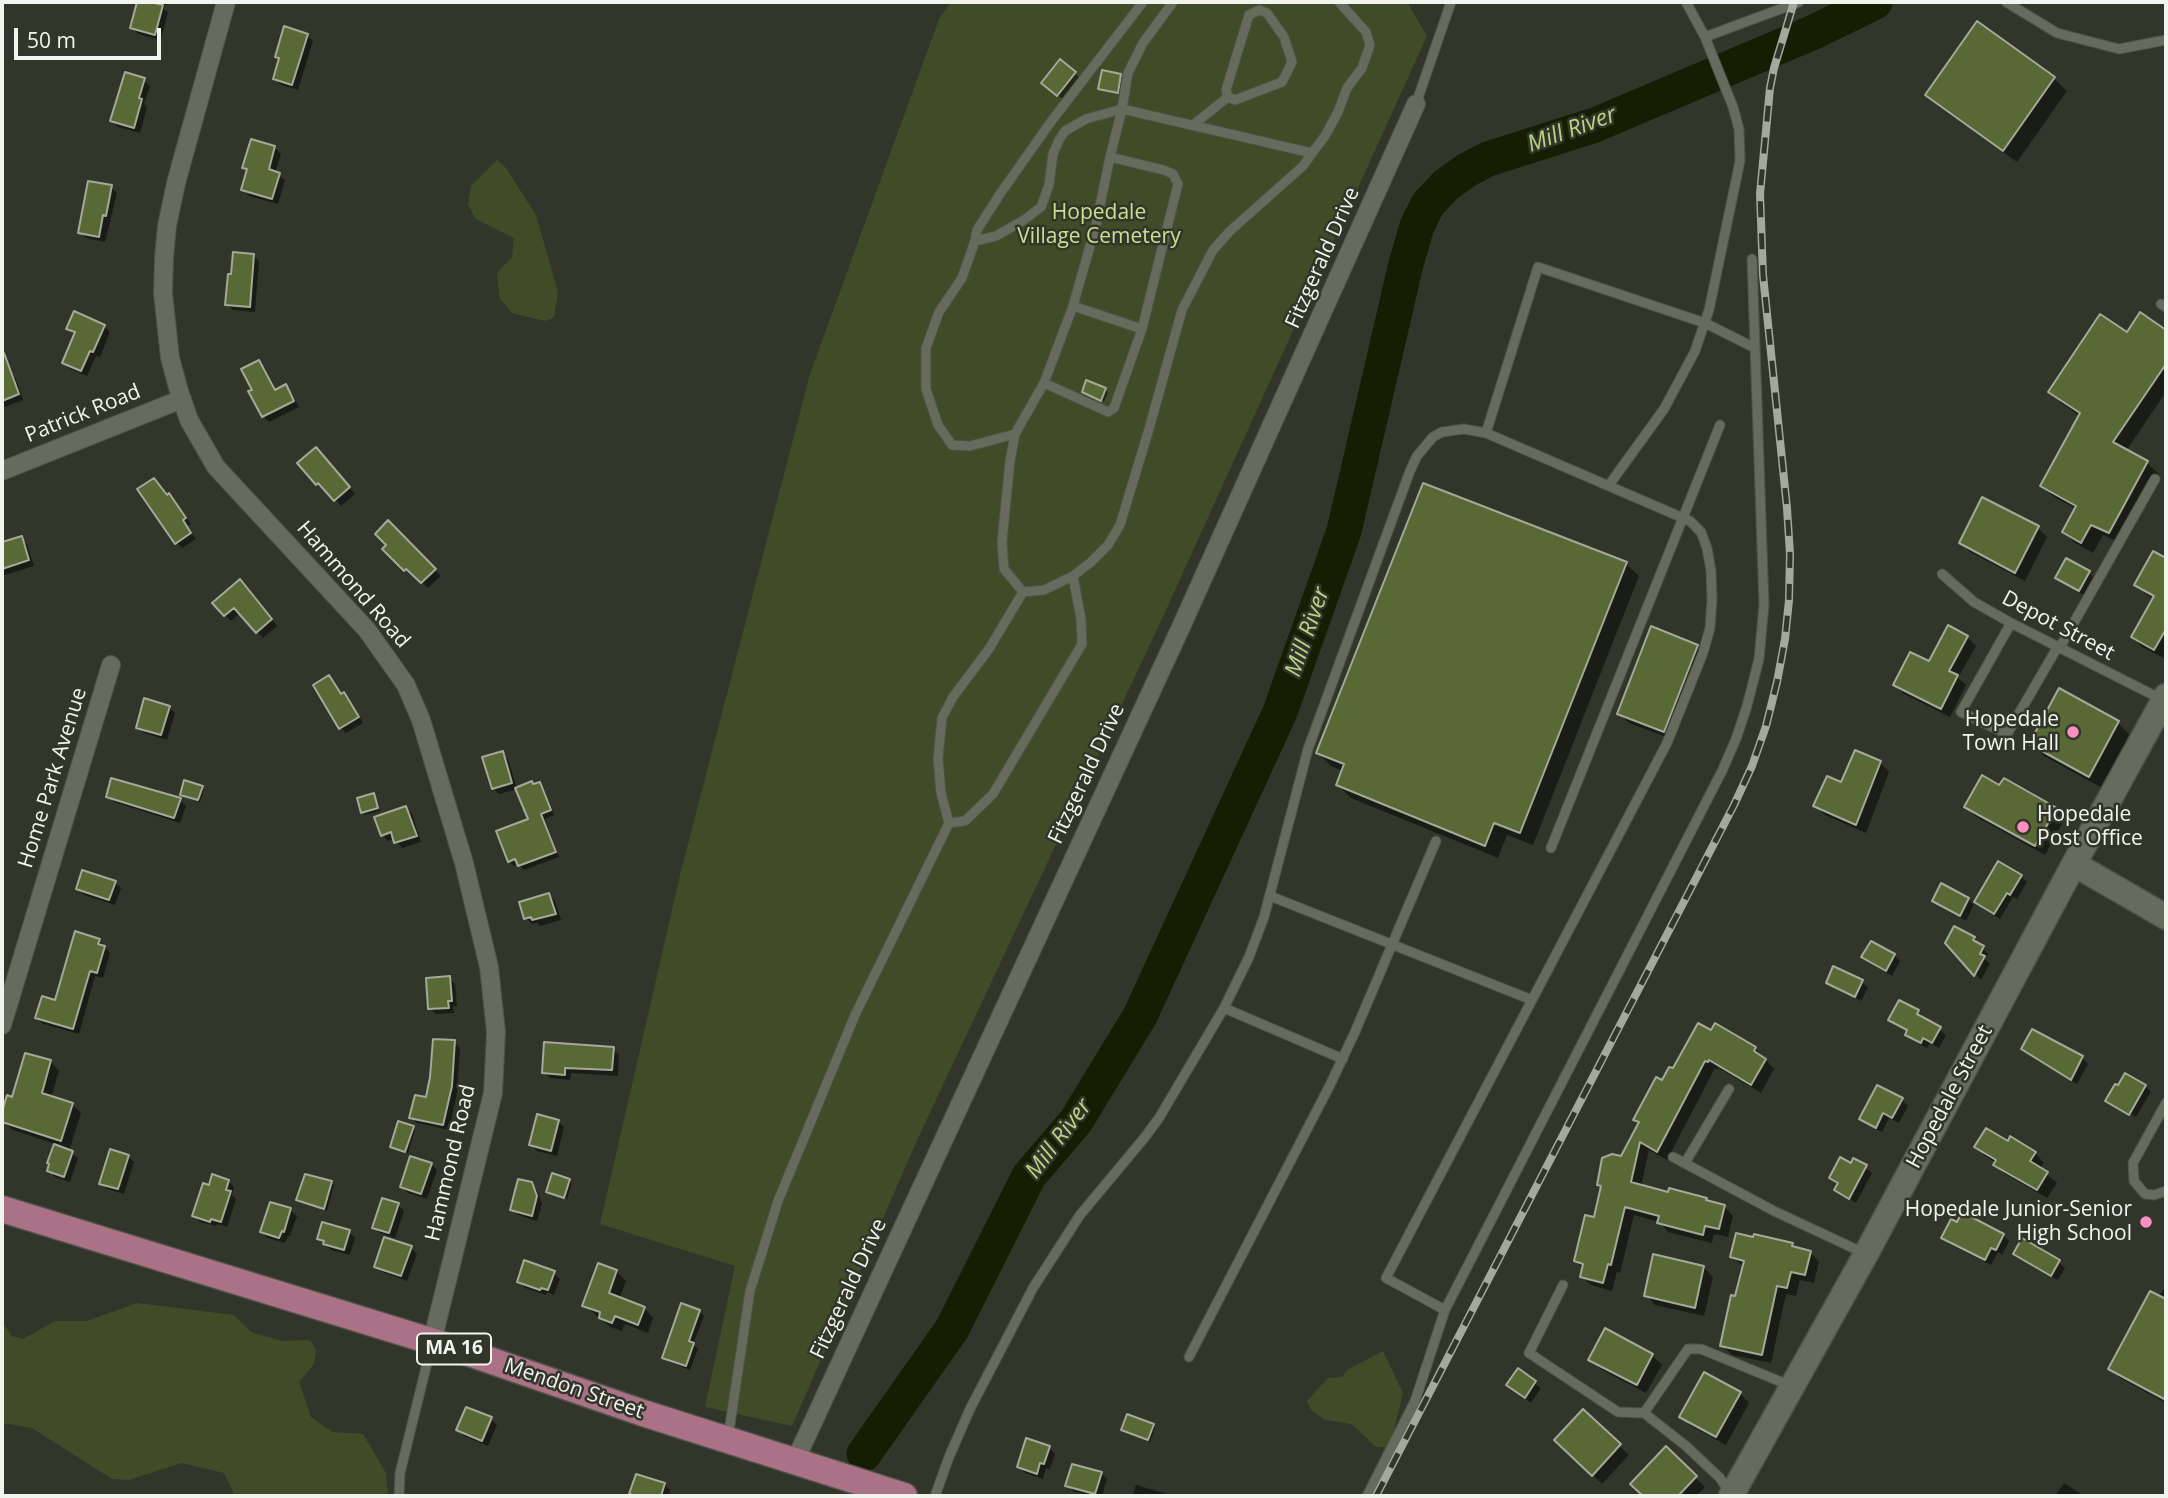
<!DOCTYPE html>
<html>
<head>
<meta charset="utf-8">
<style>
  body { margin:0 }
  #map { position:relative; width:2168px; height:1498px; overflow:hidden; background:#32362a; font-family:"Open Sans",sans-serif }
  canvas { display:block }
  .frame { position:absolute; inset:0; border:4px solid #f2f5ed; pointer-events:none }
  .scale { position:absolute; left:14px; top:28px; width:147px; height:32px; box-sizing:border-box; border:4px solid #f2f5ed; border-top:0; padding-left:9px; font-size:21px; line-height:24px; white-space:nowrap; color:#f2f5ed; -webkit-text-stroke:5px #32362a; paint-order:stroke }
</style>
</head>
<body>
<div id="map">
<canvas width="2168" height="1498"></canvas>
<div class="frame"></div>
<div class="scale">50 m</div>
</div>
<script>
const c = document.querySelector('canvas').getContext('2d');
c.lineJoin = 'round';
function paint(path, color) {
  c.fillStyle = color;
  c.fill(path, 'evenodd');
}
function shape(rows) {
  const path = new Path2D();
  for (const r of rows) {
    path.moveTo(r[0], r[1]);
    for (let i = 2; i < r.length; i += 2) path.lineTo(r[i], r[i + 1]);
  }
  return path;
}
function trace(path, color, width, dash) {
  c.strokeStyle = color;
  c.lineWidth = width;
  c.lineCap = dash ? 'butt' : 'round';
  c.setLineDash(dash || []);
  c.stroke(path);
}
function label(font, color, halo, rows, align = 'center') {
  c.font = font + ' "Open Sans",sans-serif';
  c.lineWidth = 5;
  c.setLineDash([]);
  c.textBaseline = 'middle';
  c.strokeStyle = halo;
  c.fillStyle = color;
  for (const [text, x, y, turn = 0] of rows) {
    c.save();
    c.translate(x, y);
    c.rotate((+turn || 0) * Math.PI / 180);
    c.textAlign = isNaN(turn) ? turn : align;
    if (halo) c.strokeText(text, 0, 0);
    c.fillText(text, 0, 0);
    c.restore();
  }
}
const green = shape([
  [951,2,1407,2,1427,36,1161,621,919,1136,792,1426,705,1407,735,1266,600,1224,681,871,810,374,939,19],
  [497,160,506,168,536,215,558,292,554,317,545,321,512,313,500,299,497,273,512,257,514,238,476,219,468,205,471,186],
  [137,1303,234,1315,251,1332,282,1341,310,1340,316,1350,314,1364,299,1382,311,1417,332,1432,363,1434,386,1473,388,1496,235,1496,224,1473,181,1463,129,1480,112,1479,32,1428,2,1423,2,1322,12,1336,23,1339,55,1321,87,1321],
  [1383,1351,1403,1393,1393,1434,1386,1447,1376,1447,1352,1424,1325,1420,1311,1410,1307,1401,1328,1378,1342,1377,1347,1370]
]);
const shadow = shape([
  [139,2,166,2,164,9,168,12,161,40,138,34,132,28],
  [1977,24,2054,79,2067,91,2017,162,1940,107,1927,94],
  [307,35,313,41,298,90,281,85,275,79,280,60,277,56],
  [1075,73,1081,79,1064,100,1049,89],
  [1120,76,1122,78,1120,94,1103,91,1100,88],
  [144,80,150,86,144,104,147,107,140,133,118,127,112,121],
  [252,142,275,148,281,154,275,173,285,180,278,204,249,196,243,190,248,172,244,168],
  [111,187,117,193,105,242,86,238,80,232],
  [253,255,259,261,255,312,233,310,227,304],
  [2141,314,2166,332,2166,392,2126,451,2147,463,2159,474,2121,543,2103,535,2093,553,2075,543,2064,532,2076,509,2054,497,2042,486,2080,416,2061,403,2050,391,2127,334],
  [104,326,110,332,100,357,96,356,87,376,70,369,64,363,74,334,68,328],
  [259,362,265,368,277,391,285,387,291,392,299,407,269,422,263,416,254,391],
  [10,373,16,379,23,400,2,408,2,376],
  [1105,390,1108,392,1104,402,1084,392],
  [322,455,355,494,341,506,325,488,323,490,318,484,300,464],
  [154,480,168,497,169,496,175,502,191,524,187,527,196,539,182,548,176,542],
  [388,523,441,576,428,588,413,573,411,576,384,549,388,545],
  [2038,528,2047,537,2025,581,1970,552,1961,543],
  [21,538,27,544,34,566,2,576,2,544],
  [2154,553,2166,560,2166,654,2164,658,2142,647,2133,637,2154,599,2146,594,2136,585],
  [1626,564,1639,576,1533,845,1507,835,1498,858,1351,798,1338,785,1343,771,1331,766,1318,753],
  [2089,573,2095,579,2085,596,2063,583,2057,577],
  [246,587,277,626,263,638,240,613,231,621,225,615],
  [1967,637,1976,646,1958,678,1966,685,1950,717,1904,694,1895,685],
  [1697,646,1706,656,1674,740,1629,723,1619,713],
  [329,677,342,695,344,694,350,700,363,723,346,733,340,727],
  [2060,691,2118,723,2131,736,2102,788,2044,756,2031,743],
  [169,707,175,713,167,740,144,733,137,727],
  [502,753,508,759,517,789,539,784,544,789,554,815,545,819,559,857,524,870,518,864,514,866,509,861,530,820,518,789,499,794,493,788],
  [1880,762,1889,772,1866,833,1825,815,1815,806,1842,785],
  [202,787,204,790,200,802,182,794],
  [2000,788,2056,809,2065,818,2045,855,1975,816,1966,807],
  [374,795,380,811,365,815,363,812],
  [108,796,180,800,186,806,180,823,114,802],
  [406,808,412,814,421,842,402,848,395,839,388,841,382,835],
  [2021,877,2027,882,2017,899,2013,897,2000,919,1982,908,1976,902],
  [115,882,121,888,115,905,84,895,78,889],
  [549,895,555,901,561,920,540,926,537,923,532,924,526,918],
  [1968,899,1974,905,1975,902,1966,921,1940,907,1934,901],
  [1974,939,1988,954,1985,959,1990,964,1981,980,1947,942],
  [99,940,110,953,103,978,95,976,79,1034,43,1024,37,1018,57,1002],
  [1894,955,1900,961,1892,976,1870,963,1864,957],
  [449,978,455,984,457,1006,453,1006,454,1013,436,1014,430,1008],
  [1828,982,1862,982,1868,988,1861,1001,1834,988],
  [1918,1012,1946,1035,1939,1048,1930,1043,1927,1048,1913,1040,1907,1035,1908,1032,1896,1025,1890,1019],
  [1699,1025,1755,1048,1774,1069,1761,1093,1718,1068,1717,1070,1715,1068,1667,1160,1649,1150,1641,1187,1670,1194,1706,1199,1710,1203,1724,1206,1733,1216,1728,1237,1714,1234,1712,1243,1668,1232,1659,1222,1634,1215,1620,1273,1617,1272,1612,1291,1591,1285,1582,1276,1583,1269,1576,1261,1595,1219,1603,1189,1599,1185,1622,1157,1640,1124,1636,1119,1673,1071],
  [2032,1031,2082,1058,2088,1064,2077,1084,2029,1055,2023,1049],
  [454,1042,460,1048,457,1093,449,1130,417,1123,411,1117,428,1099],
  [613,1049,619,1055,618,1076,571,1073,570,1080,550,1078,544,1072],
  [27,1055,51,1062,59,1071,51,1098,72,1104,81,1113,69,1151,78,1158,70,1182,55,1177,49,1171,51,1164,49,1162,55,1144,13,1130,4,1122,14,1099],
  [2145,1086,2151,1092,2136,1117,2112,1103,2112,1105,2107,1101],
  [1902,1100,1908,1106,1899,1123,1889,1118,1882,1132,1867,1125,1861,1119],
  [558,1121,564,1127,557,1156,537,1151,531,1145],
  [413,1128,415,1130,408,1153,392,1146],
  [2008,1143,2035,1153,2044,1163,2040,1169,2057,1183,2047,1198,2005,1174,1995,1164,1996,1163,1985,1156,1976,1147],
  [128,1156,134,1162,124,1194,107,1189,101,1183],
  [1854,1160,1872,1173,1856,1203,1837,1190,1839,1185,1831,1177,1852,1165],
  [431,1164,437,1170,427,1199,408,1193,402,1187],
  [306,1176,331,1183,334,1185,327,1211,298,1199],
  [569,1180,572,1183,567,1199,548,1192],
  [228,1181,234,1187,232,1195,236,1199,227,1227,217,1224,216,1226,200,1222,194,1216,210,1187],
  [531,1184,537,1190,542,1204,537,1221,518,1215,512,1209],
  [271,1204,290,1210,297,1216,290,1236,288,1236,285,1243,267,1238,262,1232],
  [398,1205,404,1211,395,1238,380,1233,374,1227],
  [1963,1214,2003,1235,2009,1241,2002,1255,1998,1252,1991,1265,1949,1244,1943,1238,1958,1224],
  [349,1232,355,1238,350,1255,331,1250,319,1239],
  [2022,1240,2059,1262,2065,1268,2058,1280,2021,1259,2015,1253],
  [1792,1245,1796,1248,1810,1252,1819,1262,1814,1283,1800,1280,1796,1296,1786,1294,1771,1363,1732,1355,1722,1345,1744,1267,1732,1257],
  [411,1248,417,1254,407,1281,382,1272,376,1266],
  [1704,1268,1713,1277,1704,1316,1655,1305,1646,1295],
  [616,1271,626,1281,619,1299,644,1308,653,1318,648,1333,625,1324,622,1331,610,1327,584,1305],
  [554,1273,560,1279,554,1295,547,1292,546,1295,525,1288,519,1282],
  [2166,1286,2166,1403,2120,1378,2110,1369],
  [699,1311,704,1316,693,1344,698,1349,690,1370,669,1362,664,1357],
  [1606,1331,1652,1355,1662,1365,1646,1393,1600,1369,1591,1359],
  [1518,1371,1541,1388,1531,1403,1509,1385],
  [1740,1393,1749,1403,1726,1445,1691,1426,1681,1417],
  [1583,1411,1629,1455,1602,1484,1566,1450],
  [491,1419,497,1425,488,1446,464,1436,458,1430],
  [1153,1425,1155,1428,1150,1442,1123,1430],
  [1049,1448,1055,1454,1050,1469,1046,1468,1043,1479,1025,1473,1019,1467],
  [1666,1449,1705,1487,1696,1496,1645,1496,1632,1484],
  [1101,1473,1107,1479,1102,1496,1091,1496,1073,1491,1067,1485],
  [2064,1483,2084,1496,2055,1496],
  [664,1484,670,1490,669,1496,634,1496,631,1493],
  [1136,1485,1164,1493,1167,1496,1132,1496]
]);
const river = shape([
  [864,1454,952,1329,1029,1176,1076,1121,1140,1016,1280,712,1344,531,1406,264,1417,226,1428,204,1446,185,1467,170,1488,159,1595,125,1814,32,1875,2]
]);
const building = shape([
  [137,2,150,2,163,5,155,35,130,28,137,2],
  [1977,21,2055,77,2003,151,1925,95,1977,21],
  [284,26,308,34,292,85,273,79,279,58,275,57,284,26],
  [1060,59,1076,72,1057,96,1041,83,1060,59],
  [1102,70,1121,74,1118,93,1098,89,1102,70],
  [125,72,145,78,139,98,142,99,134,128,110,121,125,72],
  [251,139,275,146,269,169,280,173,272,199,241,190,247,169,242,168,251,139],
  [88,181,112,185,106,216,103,215,99,237,78,233,88,181],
  [233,252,254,254,250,307,225,305,228,274,231,274,233,252],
  [74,311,105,325,93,352,90,351,81,371,62,363,75,332,66,329,74,311],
  [2140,312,2166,330,2166,364,2113,442,2148,461,2109,533,2091,525,2081,543,2062,532,2076,506,2040,486,2080,413,2048,392,2100,314,2127,332,2140,312],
  [4,353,19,394,2,401,2,354,4,353],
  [259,360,275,390,286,384,294,401,262,417,248,391,252,390,241,369,259,360],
  [1086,380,1106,388,1101,401,1082,392,1086,380],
  [316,447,350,487,334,501,318,483,316,485,297,463,316,447],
  [154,478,167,495,169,493,186,518,183,520,191,533,175,544,137,489,154,478],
  [1423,483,1627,562,1520,833,1494,823,1485,846,1336,785,1344,764,1316,753,1423,483],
  [1982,497,2039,526,2015,573,1959,543,1982,497],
  [388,520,436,569,421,583,406,569,404,571,382,549,386,545,375,534,388,520],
  [22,536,29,560,2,569,2,542,22,536],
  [2153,551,2166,558,2166,629,2154,650,2131,637,2154,596,2134,585,2153,551],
  [2066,558,2090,571,2079,591,2055,578,2066,558],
  [240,579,272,619,256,633,234,608,224,616,212,603,240,579],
  [1948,625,1968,636,1949,671,1958,675,1941,709,1893,685,1910,652,1929,661,1948,625],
  [1651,626,1698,645,1664,732,1617,714,1651,626],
  [329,675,341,694,344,692,359,717,339,729,313,685,329,675],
  [2059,688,2119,721,2089,777,2029,744,2059,688],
  [144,698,170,706,161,735,136,728,144,698],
  [1855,750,1881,761,1856,825,1813,806,1827,776,1841,782,1855,750],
  [503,751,512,783,492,789,482,757,503,751],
  [1982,775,1999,785,2004,778,2057,808,2035,846,1964,807,1982,775],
  [111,778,181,798,174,818,106,797,111,778],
  [184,780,203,786,198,800,180,795,184,780],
  [532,781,533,784,540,782,551,810,541,814,556,852,518,866,515,859,508,862,496,831,528,819,515,788,532,781],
  [374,793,378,808,361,813,357,798,374,793],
  [406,806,417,836,394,843,391,832,381,836,374,817,406,806],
  [1998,861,2022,875,2010,895,2007,893,1994,914,1974,902,1998,861],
  [82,870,116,881,109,900,76,889,82,870],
  [1941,883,1969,898,1960,916,1932,901,1941,883],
  [549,893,556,914,532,920,531,917,524,919,519,902,549,893],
  [1954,926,1975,937,1973,940,1984,946,1980,954,1985,956,1974,976,1945,943,1954,926],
  [75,931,100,939,98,944,105,946,97,973,90,971,73,1029,35,1018,42,996,55,1000,75,931],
  [1871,941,1895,954,1886,971,1861,957,1871,941],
  [1833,966,1863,980,1855,997,1826,983,1833,966],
  [450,976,452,1001,448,1001,449,1008,428,1009,426,978,450,976],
  [1899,1000,1919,1010,1917,1014,1941,1027,1932,1043,1923,1038,1921,1043,1905,1035,1907,1030,1888,1020,1899,1000],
  [1698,1023,1711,1030,1715,1023,1756,1047,1754,1051,1766,1059,1751,1085,1709,1060,1708,1062,1705,1061,1657,1152,1640,1142,1631,1182,1668,1192,1669,1188,1707,1198,1706,1200,1725,1205,1719,1229,1705,1226,1703,1235,1657,1223,1659,1216,1625,1207,1611,1265,1608,1264,1603,1283,1580,1277,1583,1264,1574,1261,1585,1215,1594,1217,1601,1186,1597,1185,1602,1158,1612,1154,1621,1156,1639,1122,1633,1120,1656,1077,1662,1080,1669,1067,1673,1068,1698,1023],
  [2032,1029,2083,1056,2071,1080,2021,1049,2032,1029],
  [433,1039,455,1040,452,1086,443,1125,409,1118,415,1095,426,1097,430,1077,433,1039],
  [544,1042,614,1047,612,1070,565,1068,565,1075,542,1073,544,1042],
  [25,1053,51,1060,42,1093,73,1103,61,1141,2,1122,2,1112,7,1095,12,1097,25,1053],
  [2125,1073,2146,1085,2129,1115,2105,1101,2115,1084,2118,1085,2125,1073],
  [1877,1085,1903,1098,1892,1118,1883,1113,1876,1128,1859,1119,1877,1085],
  [537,1114,559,1120,551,1151,529,1145,537,1114],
  [398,1121,414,1126,405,1152,390,1147,398,1121],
  [1986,1128,2008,1141,2010,1136,2036,1152,2030,1161,2048,1172,2037,1190,1993,1165,1996,1160,1974,1147,1986,1128],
  [54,1144,73,1151,64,1177,47,1171,49,1164,47,1163,54,1144],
  [110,1149,129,1155,118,1189,99,1184,110,1149],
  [410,1156,432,1163,421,1194,400,1187,410,1156],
  [1840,1157,1851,1163,1853,1158,1867,1165,1849,1199,1834,1190,1838,1183,1829,1178,1840,1157],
  [552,1173,570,1179,564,1198,546,1192,552,1173],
  [212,1174,229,1180,226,1190,231,1191,221,1222,211,1219,210,1222,192,1216,203,1183,209,1185,212,1174],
  [305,1174,332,1181,324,1209,296,1200,305,1174],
  [518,1179,532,1182,537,1196,532,1216,510,1210,518,1179],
  [382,1198,399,1203,389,1233,372,1228,382,1198],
  [270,1202,291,1208,284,1232,282,1231,279,1238,260,1232,270,1202],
  [1962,1212,2004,1234,1996,1250,1991,1248,1985,1260,1941,1238,1951,1219,1957,1222,1962,1212],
  [322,1222,350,1230,344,1250,323,1244,324,1241,317,1239,322,1222],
  [1736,1233,1753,1237,1754,1234,1793,1243,1792,1246,1811,1251,1805,1275,1791,1272,1787,1288,1777,1286,1762,1355,1720,1346,1731,1295,1735,1296,1744,1261,1730,1257,1736,1233],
  [384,1237,412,1246,401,1276,374,1267,384,1237],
  [2022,1238,2060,1260,2051,1276,2013,1254,2022,1238],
  [1653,1254,1704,1266,1695,1308,1644,1296,1653,1254],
  [524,1260,555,1271,548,1290,541,1288,540,1290,517,1282,524,1260],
  [598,1263,617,1270,609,1293,645,1307,638,1325,615,1316,612,1323,599,1318,600,1312,582,1306,598,1263],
  [2150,1291,2166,1299,2166,1400,2108,1369,2150,1291],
  [681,1303,700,1310,689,1341,694,1343,686,1366,662,1358,681,1303],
  [1605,1328,1653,1354,1637,1385,1588,1360,1605,1328],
  [1518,1368,1536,1381,1525,1398,1506,1385,1518,1368],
  [1704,1372,1741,1392,1716,1437,1679,1417,1704,1372],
  [466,1407,492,1417,482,1441,456,1430,466,1407],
  [1583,1409,1621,1444,1592,1476,1554,1440,1583,1409],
  [1127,1414,1154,1424,1148,1440,1121,1430,1127,1414],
  [1026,1438,1050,1446,1044,1464,1040,1463,1037,1474,1017,1467,1026,1438],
  [1666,1446,1697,1476,1678,1496,1643,1496,1630,1484,1666,1446],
  [1072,1464,1102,1472,1095,1494,1065,1486,1072,1464],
  [636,1474,665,1483,661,1496,638,1496,629,1494,636,1474]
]);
const lane = shape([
  [2006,2,2057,33,2119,49,2166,40],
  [1259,10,1267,13,1284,37,1292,62,1282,82,1235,100,1228,97,1226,90,1249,15,1259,10],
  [1705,37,1799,2],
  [1416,104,1451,2],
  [1193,125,1228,97],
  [1312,153,1325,136,1338,112,1347,88,1362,68,1370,45,1366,32,1339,2],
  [1110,157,1096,225,1073,306,1142,329],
  [975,241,977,230,1000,194,1050,123,1143,2],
  [2161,304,2166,307],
  [1044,383,1073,306],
  [1486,433,1538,267,1705,323,1755,348],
  [1015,434,1044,383,1108,412,1114,408,1142,329,1178,184,1173,174,1164,170,1110,157,1122,109,1128,73,1143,43,1173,2],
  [1609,485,1664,409,1695,351,1709,310,1740,161,1739,129,1733,107,1705,37,1686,2],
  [1942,574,1974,602,2011,623,2161,699],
  [1023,592,1044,590,1073,576],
  [2011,623,1961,712,2007,734,2057,648],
  [2059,649,2155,479],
  [1551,848,1720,425],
  [1270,896,1532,1000],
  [1224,1008,1343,1059],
  [2166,1103,2133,1163,2134,1181,2145,1194,2154,1195,2166,1191],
  [1673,1157,1774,1211,1866,1254],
  [1685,1163,1729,1089],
  [1563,1285,1529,1353,1618,1412,1644,1413,1686,1446,1720,1478,1730,1493],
  [1189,1357,1330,1085,1355,1032,1436,841],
  [1644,1413,1688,1349,1701,1349,1791,1386],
  [728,1438,750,1291,778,1201,855,1015,949,823,941,793,938,759,942,718,953,697,989,649,1023,592,1004,569,1002,542,1010,461,1015,434,970,446,952,445,938,425,926,389,926,348,939,312,962,278,975,241,996,236,1024,220,1041,207,1049,185,1053,154,1059,140,1065,131,1086,119,1122,109,1312,153,1303,166,1230,231,1213,250,1182,310,1149,429,1120,525,1108,545,1091,562,1073,576,1081,619,1082,644,993,794,965,821,949,823],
  [399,1496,400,1473,432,1343],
  [935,1496,949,1457,970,1409,1033,1288,1080,1215,1145,1137,1159,1118,1224,1008,1249,957,1264,917,1308,749,1410,471,1417,456,1433,437,1442,432,1464,429,1486,433,1690,521,1701,532,1707,548,1711,571,1712,600,1710,628,1703,653,1667,743,1386,1278,1445,1310],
  [1367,1496,1415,1401,1445,1310,1722,771,1736,739,1747,706,1759,659,1764,605,1752,259]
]);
const street = shape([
  [226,2,176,183,167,226,164,258,163,293,170,358,179,391,189,420,216,467,367,630,406,685,421,720,464,863,489,967,496,1032,493,1093,432,1342],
  [2,471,182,399],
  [2,1025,111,665],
  [795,1461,1181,627,1416,104]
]);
const secondary = shape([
  [2074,864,2166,917],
  [1731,1496,1866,1254,2074,864,2166,696]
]);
const primary = shape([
  [2,1209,463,1351,643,1413,904,1496]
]);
const rail = shape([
  [1376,1496,1734,805,1752,766,1766,726,1777,682,1785,639,1789,600,1790,554,1787,508,1763,275,1760,194,1770,88,1774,68,1794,2]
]);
const markers = [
  [2073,732,7,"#fc8fc1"],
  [2023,827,7,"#fc8fc1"],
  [2146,1222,7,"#fc8fc1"]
];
const shields = [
  [454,1349,74]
];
const shieldNames = [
  ["MA 16",454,1349]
];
const parkNames = [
  ["Hopedale",1099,213],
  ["Village Cemetery",1099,237]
];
const streetNames = [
  ["Fitzgerald Drive",1323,258,-66],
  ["Patrick Road",83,414,-22],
  ["Hammond Road",353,585,49],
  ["Depot Street",2058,626,28],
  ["Fitzgerald Drive",1087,774,-65],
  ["Home Park Avenue",53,778,-73],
  ["Hopedale Street",1950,1097,-62],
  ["Hammond Road",451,1163,-77],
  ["Fitzgerald Drive",849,1289,-65],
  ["Mendon Street",574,1389,19]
];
const poiNames = [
  ["Hopedale",2059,720],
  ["Town Hall",2059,744],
  ["Hopedale",2037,815,"left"],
  ["Post Office",2037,839,"left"],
  ["Hopedale Junior-Senior",2132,1210],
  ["High School",2132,1234]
];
const waterNames = [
  ["Mill River",1572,130,-20],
  ["Mill River",1308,632,-71],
  ["Mill River",1059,1139,-53]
];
paint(green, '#404c27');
paint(shadow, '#0007');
trace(river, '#151d03', 35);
paint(building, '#596936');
trace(building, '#a4a99a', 2);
trace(lane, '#4e5247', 11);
trace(street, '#4e5247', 20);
trace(secondary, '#4e5247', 27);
trace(primary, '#4e5247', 29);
trace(lane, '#666b5d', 9);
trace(street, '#666b5d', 18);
trace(secondary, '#666b5d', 24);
trace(primary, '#aa7187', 26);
trace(rail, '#a4a89e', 8);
trace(rail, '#32362a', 5, [16]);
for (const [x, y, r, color] of markers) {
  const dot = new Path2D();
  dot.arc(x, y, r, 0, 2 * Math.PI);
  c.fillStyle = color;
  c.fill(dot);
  trace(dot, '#32362a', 2.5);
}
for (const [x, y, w] of shields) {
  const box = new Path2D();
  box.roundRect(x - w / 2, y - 15.5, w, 31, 5);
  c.fillStyle = '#32362a';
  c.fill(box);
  trace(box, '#f2f5ed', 2);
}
label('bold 19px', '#f2f5ed', null, shieldNames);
label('21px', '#c7e191', '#32362a', parkNames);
label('21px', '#f2f5ed', '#32362a', streetNames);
label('21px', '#f2f5ed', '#32362a', poiNames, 'right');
label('italic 23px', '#b9d384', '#32362a', waterNames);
</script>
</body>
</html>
